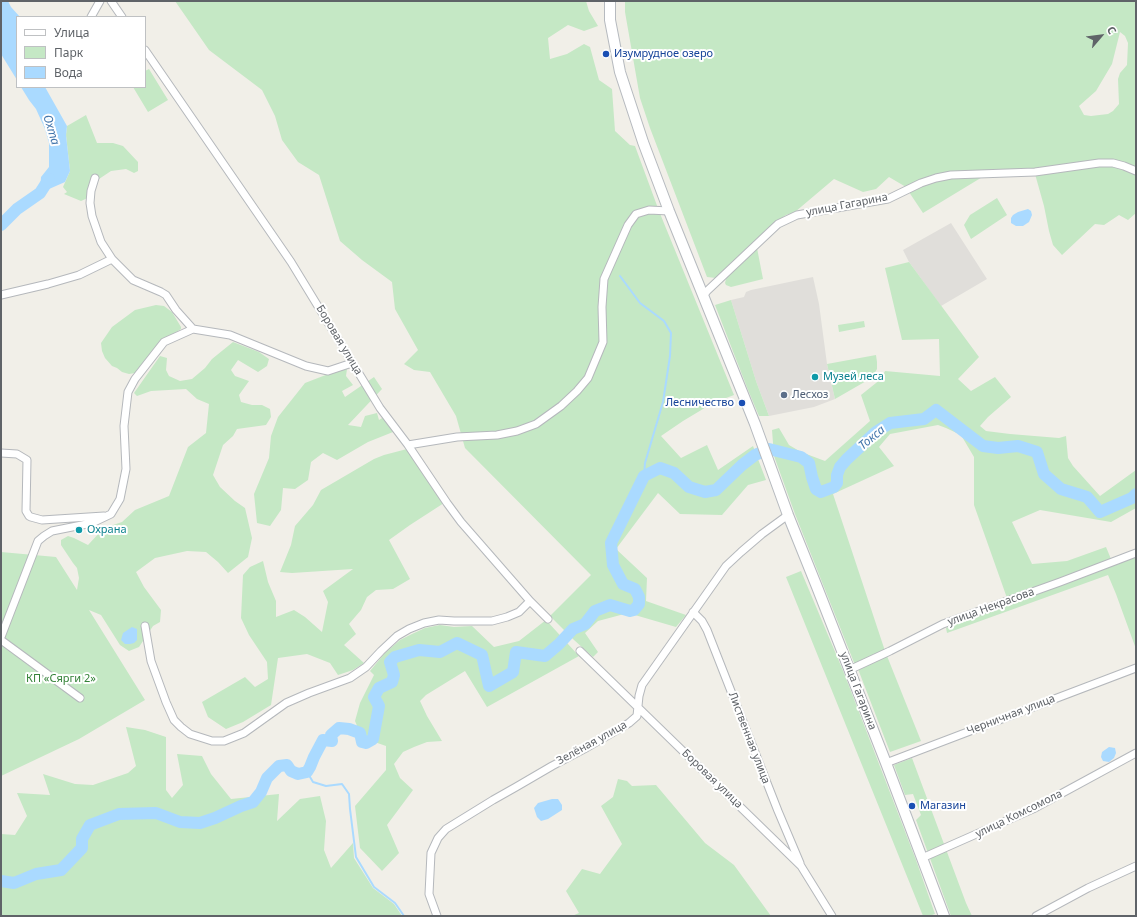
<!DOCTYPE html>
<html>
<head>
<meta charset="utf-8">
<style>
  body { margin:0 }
  #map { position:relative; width:1137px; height:917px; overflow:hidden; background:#f1efe8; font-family:"Noto Sans",sans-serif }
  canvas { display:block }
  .frame { position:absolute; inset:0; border:2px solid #5f6368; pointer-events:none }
  .legend { position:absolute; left:16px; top:16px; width:130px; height:72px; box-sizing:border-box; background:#fff; border:1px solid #bfc1c3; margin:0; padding:5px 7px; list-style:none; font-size:12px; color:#5f6368 }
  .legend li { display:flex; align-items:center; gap:8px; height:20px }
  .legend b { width:20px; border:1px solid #bfc1c3 }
  .north { position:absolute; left:1081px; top:16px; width:40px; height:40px; -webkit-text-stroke:3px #fff; paint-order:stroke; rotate:62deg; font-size:11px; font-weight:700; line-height:16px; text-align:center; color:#5f6368 }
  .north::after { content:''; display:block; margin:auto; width:14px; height:18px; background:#5f6368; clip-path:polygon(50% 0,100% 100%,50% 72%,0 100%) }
</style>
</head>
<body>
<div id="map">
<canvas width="1137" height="917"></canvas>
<div class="frame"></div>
<ul class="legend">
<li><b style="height:5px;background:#fff"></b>Улица</li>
<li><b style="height:11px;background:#c5e8c5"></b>Парк</li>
<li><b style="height:11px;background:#aadaff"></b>Вода</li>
</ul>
<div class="north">С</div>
</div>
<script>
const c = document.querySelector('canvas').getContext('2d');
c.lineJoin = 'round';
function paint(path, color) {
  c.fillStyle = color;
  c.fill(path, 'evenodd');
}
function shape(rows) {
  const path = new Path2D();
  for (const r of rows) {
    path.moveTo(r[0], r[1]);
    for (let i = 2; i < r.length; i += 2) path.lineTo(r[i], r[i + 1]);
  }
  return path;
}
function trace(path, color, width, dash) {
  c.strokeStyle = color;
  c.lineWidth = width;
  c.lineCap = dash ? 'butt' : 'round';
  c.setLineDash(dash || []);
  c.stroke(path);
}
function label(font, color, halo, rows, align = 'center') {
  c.font = font + ' "Noto Sans",sans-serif';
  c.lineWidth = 4;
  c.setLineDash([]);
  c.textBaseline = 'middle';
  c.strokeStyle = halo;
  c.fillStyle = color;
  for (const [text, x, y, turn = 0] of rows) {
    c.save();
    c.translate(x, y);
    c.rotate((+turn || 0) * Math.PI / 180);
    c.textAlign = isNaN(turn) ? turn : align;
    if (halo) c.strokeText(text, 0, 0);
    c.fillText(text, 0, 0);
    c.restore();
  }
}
const industrial = shape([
  [951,223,987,279,941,306,909,262,903,250],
  [813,277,819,304,827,364,835,399,814,407,769,416,756,381,731,300,744,297,746,292,751,290]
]);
const green = shape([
  [175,1,586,1,589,11,598,26,584,31,568,25,548,38,550,59,567,54,584,44,590,47,599,80,612,89,615,131,630,145,635,146,659,211,734,395,713,403,683,421,661,436,681,458,707,445,718,470,753,446,766,480,748,485,722,515,680,514,658,493,616,549,647,578,646,601,686,615,676,627,628,613,598,621,585,633,598,652,593,657,574,640,550,616,591,575,465,448,456,416,430,372,414,370,404,364,418,350,395,309,392,282,362,260,340,241,319,175,298,162,282,140,275,116,262,90,209,50],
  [625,1,1136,1,1136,167,1126,163,1113,160,1037,169,951,173,906,187,889,177,876,189,863,192,834,179,795,212,786,215,776,222,716,278,707,277,650,128,640,98,625,12],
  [1120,32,1125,36,1128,43,1127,65,1120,73,1118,79,1119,104,1113,111,1108,114,1091,116,1084,115,1079,106,1096,91,1112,64],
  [149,69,168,100,148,112,133,87,145,87,145,71],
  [86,115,97,143,113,143,123,146,138,162,138,171,134,173,126,169,111,171,99,179,90,197,81,201,64,194,67,192,63,187,70,171,66,135,67,126],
  [1099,166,1113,166,1123,168,1136,174,1136,213,1128,220,1119,215,1104,225,1095,224,1062,255,1053,245,1049,231,1044,206,1035,174],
  [984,176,923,213,909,192,937,180],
  [997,198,1007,215,971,239,964,225,970,215],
  [757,248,763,279,731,287,726,285,725,283,727,275],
  [909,262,979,357,958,379,971,391,995,377,1011,397,988,417,980,426,986,431,1010,434,1059,438,1066,436,1068,458,1073,466,1100,496,1136,470,1136,508,1111,522,1040,510,1012,522,1032,564,1067,561,1106,547,1111,559,1007,598,974,505,974,457,961,435,946,428,938,425,890,434,879,447,894,466,833,494,885,651,855,665,795,514,774,456,772,430,779,428,789,445,801,452,825,461,870,421,861,395,881,379,885,371,940,376,939,339,902,340,885,268],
  [731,300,756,381,769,416,759,416,748,390,715,305],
  [156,305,164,306,172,312,181,327,181,329,162,341,139,369,135,373,129,374,122,372,117,368,112,366,105,358,102,351,101,343,112,327,135,310],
  [864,321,865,327,839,332,838,325],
  [233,342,259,352,269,359,267,366,258,372,238,360,231,370,235,376,249,381,239,395,241,402,252,405,262,405,270,409,271,417,266,425,237,429,233,436,223,445,213,475,220,487,235,501,245,508,252,538,248,557,228,573,218,562,206,552,187,551,155,558,136,572,144,587,161,610,160,622,153,626,139,647,129,651,120,645,101,615,89,610,145,700,79,739,1,776,1,552,56,557,77,590,79,578,77,568,73,563,61,545,61,540,68,536,74,538,88,545,101,531,113,525,122,522,135,510,169,496,188,447,206,433,209,404,197,399,186,389,151,391,137,396,134,393,160,356,167,358,166,370,169,376,180,381,192,379,205,368,212,359],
  [876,355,877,362,877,369,874,374,868,380,835,399,827,364],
  [347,369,346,376,353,385,342,391,345,397,374,377,382,389,348,425,361,427,365,416,377,413,379,420,387,415,398,430,368,442,337,460,323,453,311,462,308,480,295,489,283,488,281,510,270,526,257,523,254,494,269,458,271,436,278,417,305,383,336,371],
  [407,449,444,503,410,525,389,540,410,579,393,589,376,590,367,597,361,610,349,624,356,634,344,645,364,663,353,670,338,675,330,663,307,654,278,658,271,705,243,722,226,729,208,717,202,702,245,677,255,687,268,679,267,662,249,635,241,618,243,575,250,567,263,561,268,582,276,601,276,617,294,610,305,617,322,632,328,602,323,591,353,569,292,573,280,572,291,545,295,526,313,505,321,490,374,459,384,455],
  [1136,557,1136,649,1116,594,1108,575,947,633,946,628],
  [801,571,844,673,916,860,935,914,929,916,923,916,786,577],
  [546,620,579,656,487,707,465,671,426,695,420,701,427,716,442,741,427,742,414,747,403,752,394,764,400,778,413,790,387,825,399,853,382,871,360,848,355,806,386,770,386,746,366,739,364,733,358,728,355,721,360,703,374,675,370,671,384,654,400,640,412,634,425,628,440,625,454,627,472,626,494,647,519,641],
  [887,656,921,741,890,752,858,669],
  [126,727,145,730,166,737,166,790,172,798,183,785,177,754,202,756,211,774,231,799,279,794,277,821,300,799,320,796,326,821,324,850,331,868,353,843,354,858,373,888,394,904,402,916,1,916,1,834,15,835,27,816,17,793,50,795,43,774,75,784,93,785,128,773,136,766],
  [912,758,966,903,972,916,951,916,916,820,921,815,913,794,905,795,894,765],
  [618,779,627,781,632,786,656,785,705,843,734,865,771,916,572,916,579,913,566,891,582,869,600,874,622,844,601,806,613,797]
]);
const water = shape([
  [1,1,8,1,11,7,20,17,17,17,17,80,1,54],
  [21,87,45,87,67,126,66,135,70,171,65,182,40,193,41,177,49,167,49,143,45,129,36,109,29,100],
  [1028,209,1031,211,1032,215,1029,222,1023,226,1016,226,1011,223,1011,218,1013,215,1018,212],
  [132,627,137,629,137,640,134,643,130,644,125,644,121,640,123,633],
  [1109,747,1115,748,1116,753,1114,758,1109,762,1103,761,1101,757,1102,752],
  [552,799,558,799,562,805,562,810,548,819,541,821,537,817,534,808,538,803]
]);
const stream = shape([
  [620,276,640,303,664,321,671,333,670,356,663,402,645,463,644,476],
  [307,772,313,782,326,786,342,784,349,794,350,809,356,857,374,887,395,903,404,916]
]);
const river = shape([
  [1,225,17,209,40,193,49,179],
  [1,881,14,883,36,874,61,870,82,848,82,839,90,825,119,814,156,813,180,822,200,823,215,818,241,806,253,802,261,792,267,778,279,766,287,765,291,771,298,774,307,772,310,767,314,757,323,740,332,741,331,735,339,728,349,729,360,733,362,742,366,743,373,739,379,706,374,697,379,688,392,682,394,675,390,662,395,657,419,650,440,652,457,643,482,655,489,686,513,672,516,652,545,656,559,644,573,629,585,624,595,611,610,605,630,611,634,610,639,604,639,597,635,589,623,584,613,565,611,543,644,476,660,468,674,473,689,487,705,492,716,490,742,465,755,455,769,449,801,457,809,463,812,477,816,489,821,492,834,487,837,483,837,475,840,467,847,459,876,432,890,423,924,419,936,410,983,446,998,448,1018,446,1037,452,1044,474,1061,489,1087,497,1100,512,1132,498,1136,494]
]);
const street = shape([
  [111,1,122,17],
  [91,17,100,1],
  [145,50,291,262,380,408,408,445,447,503,461,522,530,601,548,619],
  [95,178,91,191,90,203,92,216,101,242,112,259,133,280,161,292,166,295,176,310,193,329],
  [1,295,48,284,79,275,112,259],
  [703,296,707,291,778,224,797,215,888,199,921,183,936,178,951,175,1035,172,1099,163,1113,163,1124,166,1136,171],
  [408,445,457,437,497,435,517,431,536,424,561,406,577,391,588,378,603,342,602,307,604,279,628,225,636,214,649,210,669,211],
  [1,453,17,454,27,460,26,511,29,516,31,517,42,520,104,516],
  [693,612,702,621,707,630,778,811,800,863],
  [145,626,151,661,166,702,174,720,181,727,190,734,212,741,224,741,244,733,286,703,309,693,350,678,366,667,381,651,397,636,409,629,424,623,439,620,454,621,492,621,507,617,519,612,530,601],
  [1,637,38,541,44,536,52,531,92,523,111,514,120,499,126,469,124,426,128,392,135,379,164,342,193,329,230,335,306,366,328,371,352,363],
  [1,640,80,698],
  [580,651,801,866,832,916],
  [849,670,890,651,943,624,1060,582,1136,553],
  [886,763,1136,668],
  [922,858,1033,809,1136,753],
  [437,916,429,894,431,853,438,838,446,829,493,800,516,787,552,766,584,749,629,723,637,716,639,696,642,685,726,566,741,552,762,534,788,515],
  [1036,916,1088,888,1136,866]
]);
const secondary = shape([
  [610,1,610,20,620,72,643,142,669,211,755,424,788,515,817,587,886,763,944,916]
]);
const markers = [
  [606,54,4,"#1a4fb4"],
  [815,377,4,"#0f9aa8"],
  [784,395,4,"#5c6f8a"],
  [742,403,4,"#1a4fb4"],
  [79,530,4,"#0f9aa8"],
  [912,806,4,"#1a4fb4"]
];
const transitNames = [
  ["Изумрудное озеро",614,54],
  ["Лесничество",734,403,"right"],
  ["Магазин",920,806]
];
const streetNames = [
  ["улица Гагарина",847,205,-11],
  ["Боровая улица",339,340,59],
  ["улица Некрасова",991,607,-20],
  ["улица Гагарина",858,691,69],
  ["Черничная улица",1011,715,-21],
  ["Лиственная улица",749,738,69],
  ["Зелёная улица",592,743,-29],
  ["Боровая улица",712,779,44],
  ["улица Комсомола",1019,814,-26]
];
const cultureNames = [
  ["Музей леса",823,377],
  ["Охрана",87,530]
];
const serviceNames = [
  ["Лесхоз",792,395]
];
const parkNames = [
  ["КП «Сярги 2»",61,679]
];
const waterNames = [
  ["Охта",51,130,73],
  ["Токса",872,438,-40]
];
paint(industrial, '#e0deda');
paint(green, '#c5e8c5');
paint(water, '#aadaff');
trace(stream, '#aadaff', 2);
trace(river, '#aadaff', 12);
trace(street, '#b5b8bc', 9);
trace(secondary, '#b6babf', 12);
trace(street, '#fff', 7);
trace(secondary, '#fff', 10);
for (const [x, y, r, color] of markers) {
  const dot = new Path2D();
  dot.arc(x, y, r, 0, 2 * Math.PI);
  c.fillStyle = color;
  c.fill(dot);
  trace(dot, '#fff', 1.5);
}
label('11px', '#164399', '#fff', transitNames, 'left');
label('11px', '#5f6368', '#fff', streetNames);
label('11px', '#0d838f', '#fff', cultureNames, 'left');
label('11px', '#4e5e75', '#fff', serviceNames, 'left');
label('11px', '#348238', '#fff', parkNames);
label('italic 12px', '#4174aa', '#fff', waterNames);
</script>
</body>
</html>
